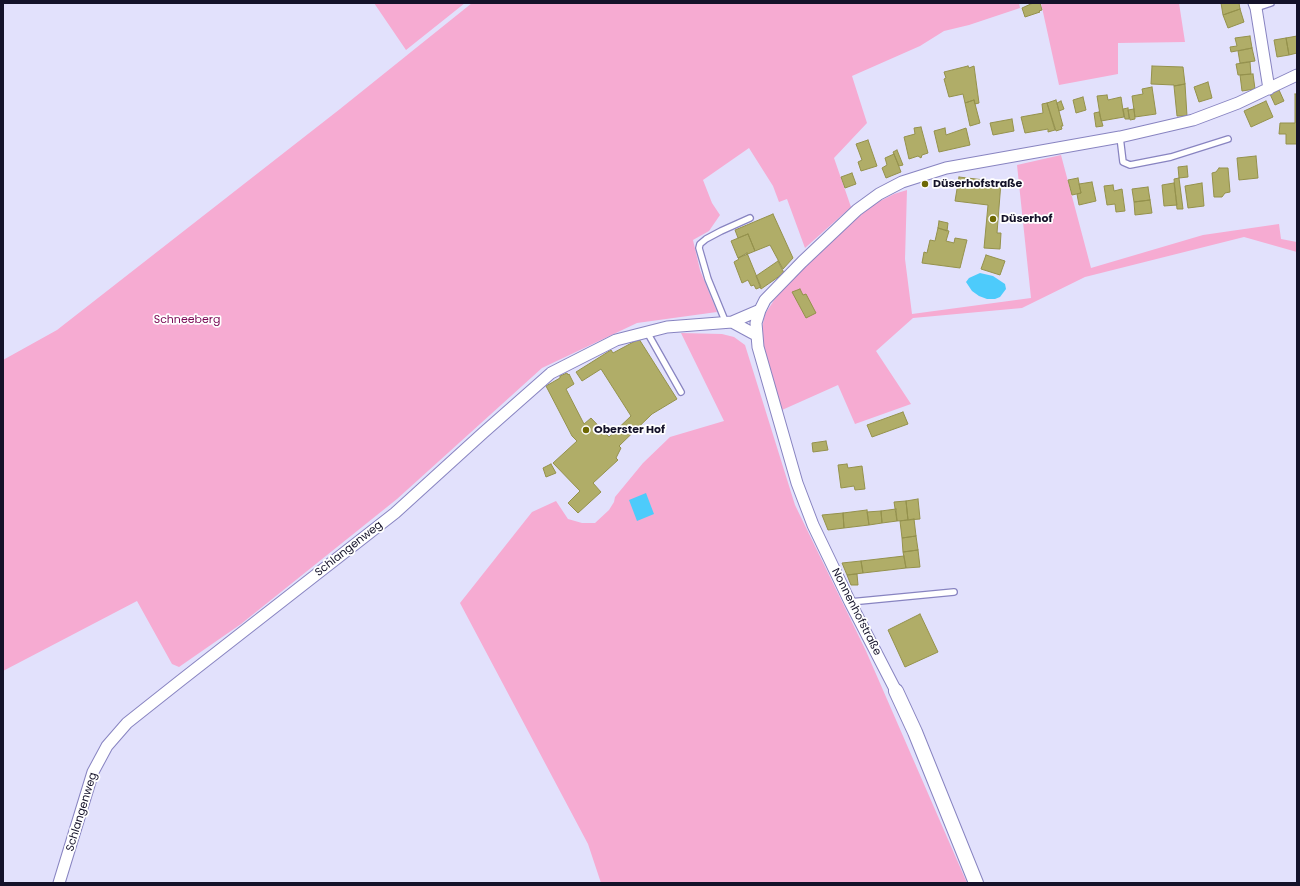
<!DOCTYPE html>
<html>
<head>
<meta charset="utf-8">
<style>
  body { margin:0 }
  #map { position:relative; width:1300px; height:886px; overflow:hidden; background:#e2e1fc; font-family:Poppins,sans-serif }
  canvas { display:block }
  .frame { position:absolute; inset:0; border:4px solid #141229; pointer-events:none }
</style>
</head>
<body>
<div id="map">
<canvas width="1300" height="886"></canvas>
<div class="frame"></div>
</div>
<script>
const c = document.querySelector('canvas').getContext('2d');
c.lineJoin = 'round';
function paint(path, color) {
  c.fillStyle = color;
  c.fill(path, 'evenodd');
}
function shape(rows) {
  const path = new Path2D();
  for (const r of rows) {
    path.moveTo(r[0], r[1]);
    for (let i = 2; i < r.length; i += 2) path.lineTo(r[i], r[i + 1]);
  }
  return path;
}
function trace(path, color, width, dash) {
  c.strokeStyle = color;
  c.lineWidth = width;
  c.lineCap = dash ? 'butt' : 'round';
  c.setLineDash(dash || []);
  c.stroke(path);
}
function label(font, color, halo, rows, align = 'center') {
  c.font = font + ' Poppins,sans-serif';
  c.lineWidth = 3.5;
  c.setLineDash([]);
  c.textBaseline = 'middle';
  c.strokeStyle = halo;
  c.fillStyle = color;
  for (const [text, x, y, turn = 0] of rows) {
    c.save();
    c.translate(x, y);
    c.rotate((+turn || 0) * Math.PI / 180);
    c.textAlign = isNaN(turn) ? turn : align;
    if (halo) c.strokeText(text, 0, 0);
    c.fillText(text, 0, 0);
    c.restore();
  }
}
const green = shape([
  [374,3,465,3,406,50],
  [472,3,1019,3,1020,8,969,25,944,31,920,46,852,76,867,123,834,158,851,207,805,248,787,199,779,202,773,186,749,148,703,180,712,203,720,215,709,231,693,240,700,270,717,312,637,323,542,368,397,499,241,624,179,667,172,664,137,601,3,671,3,360,57,330,340,109],
  [1041,3,1179,3,1185,42,1118,43,1118,74,1059,85],
  [1061,155,1091,268,1203,235,1279,224,1281,239,1297,242,1297,252,1244,237,1085,277,1022,308,913,318,876,351,911,404,855,424,838,385,782,410,763,344,762,328,765,314,778,294,796,274,850,224,874,204,894,194,907,190,905,259,912,314,1031,298,1017,165],
  [681,333,722,334,734,337,745,345,795,505,866,651,967,883,601,883,588,844,460,603,532,512,556,501,568,519,582,523,595,523,609,510,614,502,615,497,643,463,670,437,724,421]
]);
const water = shape([
  [980,273,993,276,1005,284,1006,289,1000,297,995,299,987,299,979,296,972,291,966,282,969,278],
  [646,493,654,514,637,521,629,500]
]);
const building = shape([
  [1033,3,1040,3,1042,10,1039,11,1040,12,1025,17,1022,8,1033,3],
  [1221,3,1239,3,1240,9,1223,15,1221,3],
  [1240,9,1244,22,1228,28,1223,15,1240,9],
  [1250,36,1252,48,1231,52,1230,47,1237,46,1235,38,1250,36],
  [1297,36,1297,53,1289,55,1286,38,1297,36],
  [1286,38,1289,55,1277,57,1274,40,1286,38],
  [1252,48,1255,61,1240,63,1238,51,1252,48],
  [1250,62,1251,74,1238,75,1236,64,1250,62],
  [968,66,969,68,974,66,979,103,975,104,974,100,965,103,963,94,949,97,944,79,946,78,944,72,968,66],
  [1152,66,1183,67,1185,84,1174,86,1174,85,1151,84,1152,66],
  [1253,74,1255,89,1242,91,1240,75,1253,74],
  [1208,82,1212,98,1199,102,1194,87,1208,82],
  [1185,84,1187,116,1177,116,1174,86,1185,84],
  [1152,87,1156,114,1135,117,1132,96,1143,94,1142,89,1152,87],
  [1279,90,1284,101,1275,105,1270,94,1279,90],
  [1295,94,1297,94,1297,144,1286,144,1286,134,1279,134,1280,123,1295,123,1295,94],
  [1107,95,1108,100,1121,97,1124,117,1101,121,1097,96,1107,95],
  [1083,97,1086,110,1076,113,1073,100,1083,97],
  [974,100,980,123,970,126,965,103,974,100],
  [1056,100,1063,126,1061,126,1062,129,1056,131,1047,103,1056,100],
  [1061,101,1064,109,1059,111,1057,103,1061,101],
  [1266,101,1273,117,1251,127,1244,111,1266,101],
  [1047,103,1055,130,1048,132,1048,129,1025,133,1021,117,1043,113,1042,104,1047,103],
  [1128,108,1129,119,1125,119,1123,109,1128,108],
  [1134,109,1135,119,1130,120,1128,110,1134,109],
  [1099,112,1103,126,1096,127,1094,113,1099,112],
  [1012,119,1014,131,993,135,990,123,1012,119],
  [921,127,928,153,922,155,921,158,918,156,909,159,904,137,915,134,914,128,921,127],
  [945,128,946,135,966,128,970,145,939,152,934,131,945,128],
  [868,140,877,166,861,171,858,162,862,160,856,144,868,140],
  [897,150,903,165,899,166,893,152,897,150],
  [894,154,901,172,886,178,882,168,887,165,885,158,894,154],
  [1256,156,1258,178,1239,180,1237,158,1256,156],
  [1187,166,1188,177,1179,178,1178,167,1187,166],
  [1219,168,1228,168,1230,192,1225,193,1222,197,1214,197,1212,173,1216,172,1219,168],
  [852,173,856,184,845,188,841,177,852,173],
  [959,177,1001,182,997,233,1001,233,1000,249,984,248,988,205,955,201,959,177],
  [1078,178,1081,193,1072,195,1068,180,1078,178],
  [1179,178,1183,209,1177,209,1174,179,1179,178],
  [1092,182,1096,201,1079,205,1077,194,1081,193,1079,184,1092,182],
  [1174,183,1177,205,1164,206,1162,185,1174,183],
  [1202,183,1204,206,1188,208,1185,186,1202,183],
  [1113,185,1114,191,1122,189,1125,211,1116,212,1115,204,1107,205,1104,186,1113,185],
  [1148,187,1150,200,1134,202,1132,189,1148,187],
  [1150,200,1152,213,1135,215,1134,202,1150,200],
  [773,214,793,258,783,269,770,245,755,251,748,234,738,238,735,230,773,214],
  [939,221,948,223,947,231,938,228,939,221],
  [938,228,949,231,946,241,954,243,955,238,967,240,960,268,922,263,924,252,927,253,930,240,935,241,938,228],
  [748,234,755,251,738,258,731,241,748,234],
  [747,253,761,287,756,289,754,285,751,286,748,280,742,283,734,262,739,259,738,258,747,253],
  [986,255,1005,261,1000,275,981,269,986,255],
  [778,261,784,273,761,289,756,276,778,261],
  [800,289,803,295,806,294,816,313,806,318,792,292,800,289],
  [639,339,677,399,652,414,619,446,621,448,616,458,618,460,593,483,601,492,578,513,568,503,580,491,553,463,577,441,572,436,546,386,560,378,560,376,567,373,568,375,569,374,574,384,566,389,584,424,591,418,609,437,631,416,601,369,582,381,576,372,611,350,613,353,639,339],
  [903,412,908,424,872,437,867,425,903,412],
  [826,441,828,450,813,452,812,443,826,441],
  [551,464,556,473,546,477,543,468,551,464],
  [847,464,848,468,862,466,865,489,855,490,854,486,841,488,838,465,847,464],
  [918,499,920,519,908,520,906,501,918,499],
  [906,501,908,520,897,521,894,502,906,501],
  [896,509,897,521,882,523,881,511,896,509],
  [867,510,869,525,844,528,843,513,867,510],
  [881,511,882,523,869,525,867,512,881,511],
  [843,513,844,528,828,530,822,515,843,513],
  [914,519,916,536,902,538,900,521,914,519],
  [916,536,918,550,903,552,902,538,916,536],
  [918,550,920,567,906,568,903,552,918,550],
  [904,556,906,568,863,573,861,561,904,556],
  [861,561,863,573,847,575,842,563,861,561],
  [857,574,858,585,851,585,847,575,857,574],
  [920,614,938,652,905,667,888,630,920,614]
]);
const service = shape([
  [1256,8,1271,3],
  [1120,137,1123,162,1130,165,1171,157,1228,139],
  [726,323,708,279,699,248,700,244,706,239,721,231,750,218],
  [647,332,681,392],
  [850,602,954,592]
]);
const minor = shape([
  [1254,3,1256,8,1269,89],
  [732,322,756,335],
  [896,691,850,602,813,525,797,483,758,347,756,323,760,310,765,300,802,262,857,210,879,194,902,182,946,168,1120,137,1193,120,1238,103,1297,75],
  [59,883,93,772,107,746,127,723,180,681,395,513,483,433,551,373,616,340,667,327,732,322,760,310]
]);
const tertiary = shape([
  [896,691,915,732,976,883]
]);
const markers = [
  [925,184,4,"#6e6903"],
  [993,219,4,"#6e6903"],
  [586,430,4,"#6e6903"]
];
const poiNames = [
  ["Düserhofstraße",933,184],
  ["Düserhof",1001,219],
  ["Oberster Hof",594,430]
];
const parkNames = [
  ["Schneeberg",187,320]
];
const streetNames = [
  ["Schlangenweg",349,549,-38],
  ["Nonnenhofstraße",856,612,63],
  ["Schlangenweg",82,812,-73]
];
paint(green, '#f6abd2');
paint(water, '#4dcbfb');
paint(building, '#b0ad68');
trace(building, '#94914c', 1);
trace(service, '#8884c1', 8);
trace(minor, '#8884c1', 13);
trace(tertiary, '#8884c1', 16);
trace(service, '#fff', 5.5);
trace(minor, '#fff', 11);
trace(tertiary, '#fff', 14);
for (const [x, y, r, color] of markers) {
  const dot = new Path2D();
  dot.arc(x, y, r, 0, 2 * Math.PI);
  c.fillStyle = color;
  c.fill(dot);
  trace(dot, '#fff', 1.5);
}
label('bold 11px', '#141229', '#fff', poiNames, 'left');
label('11px', '#7b0a56', '#fff', parkNames);
label('11px', '#141229', '#fff', streetNames);
</script>
</body>
</html>
